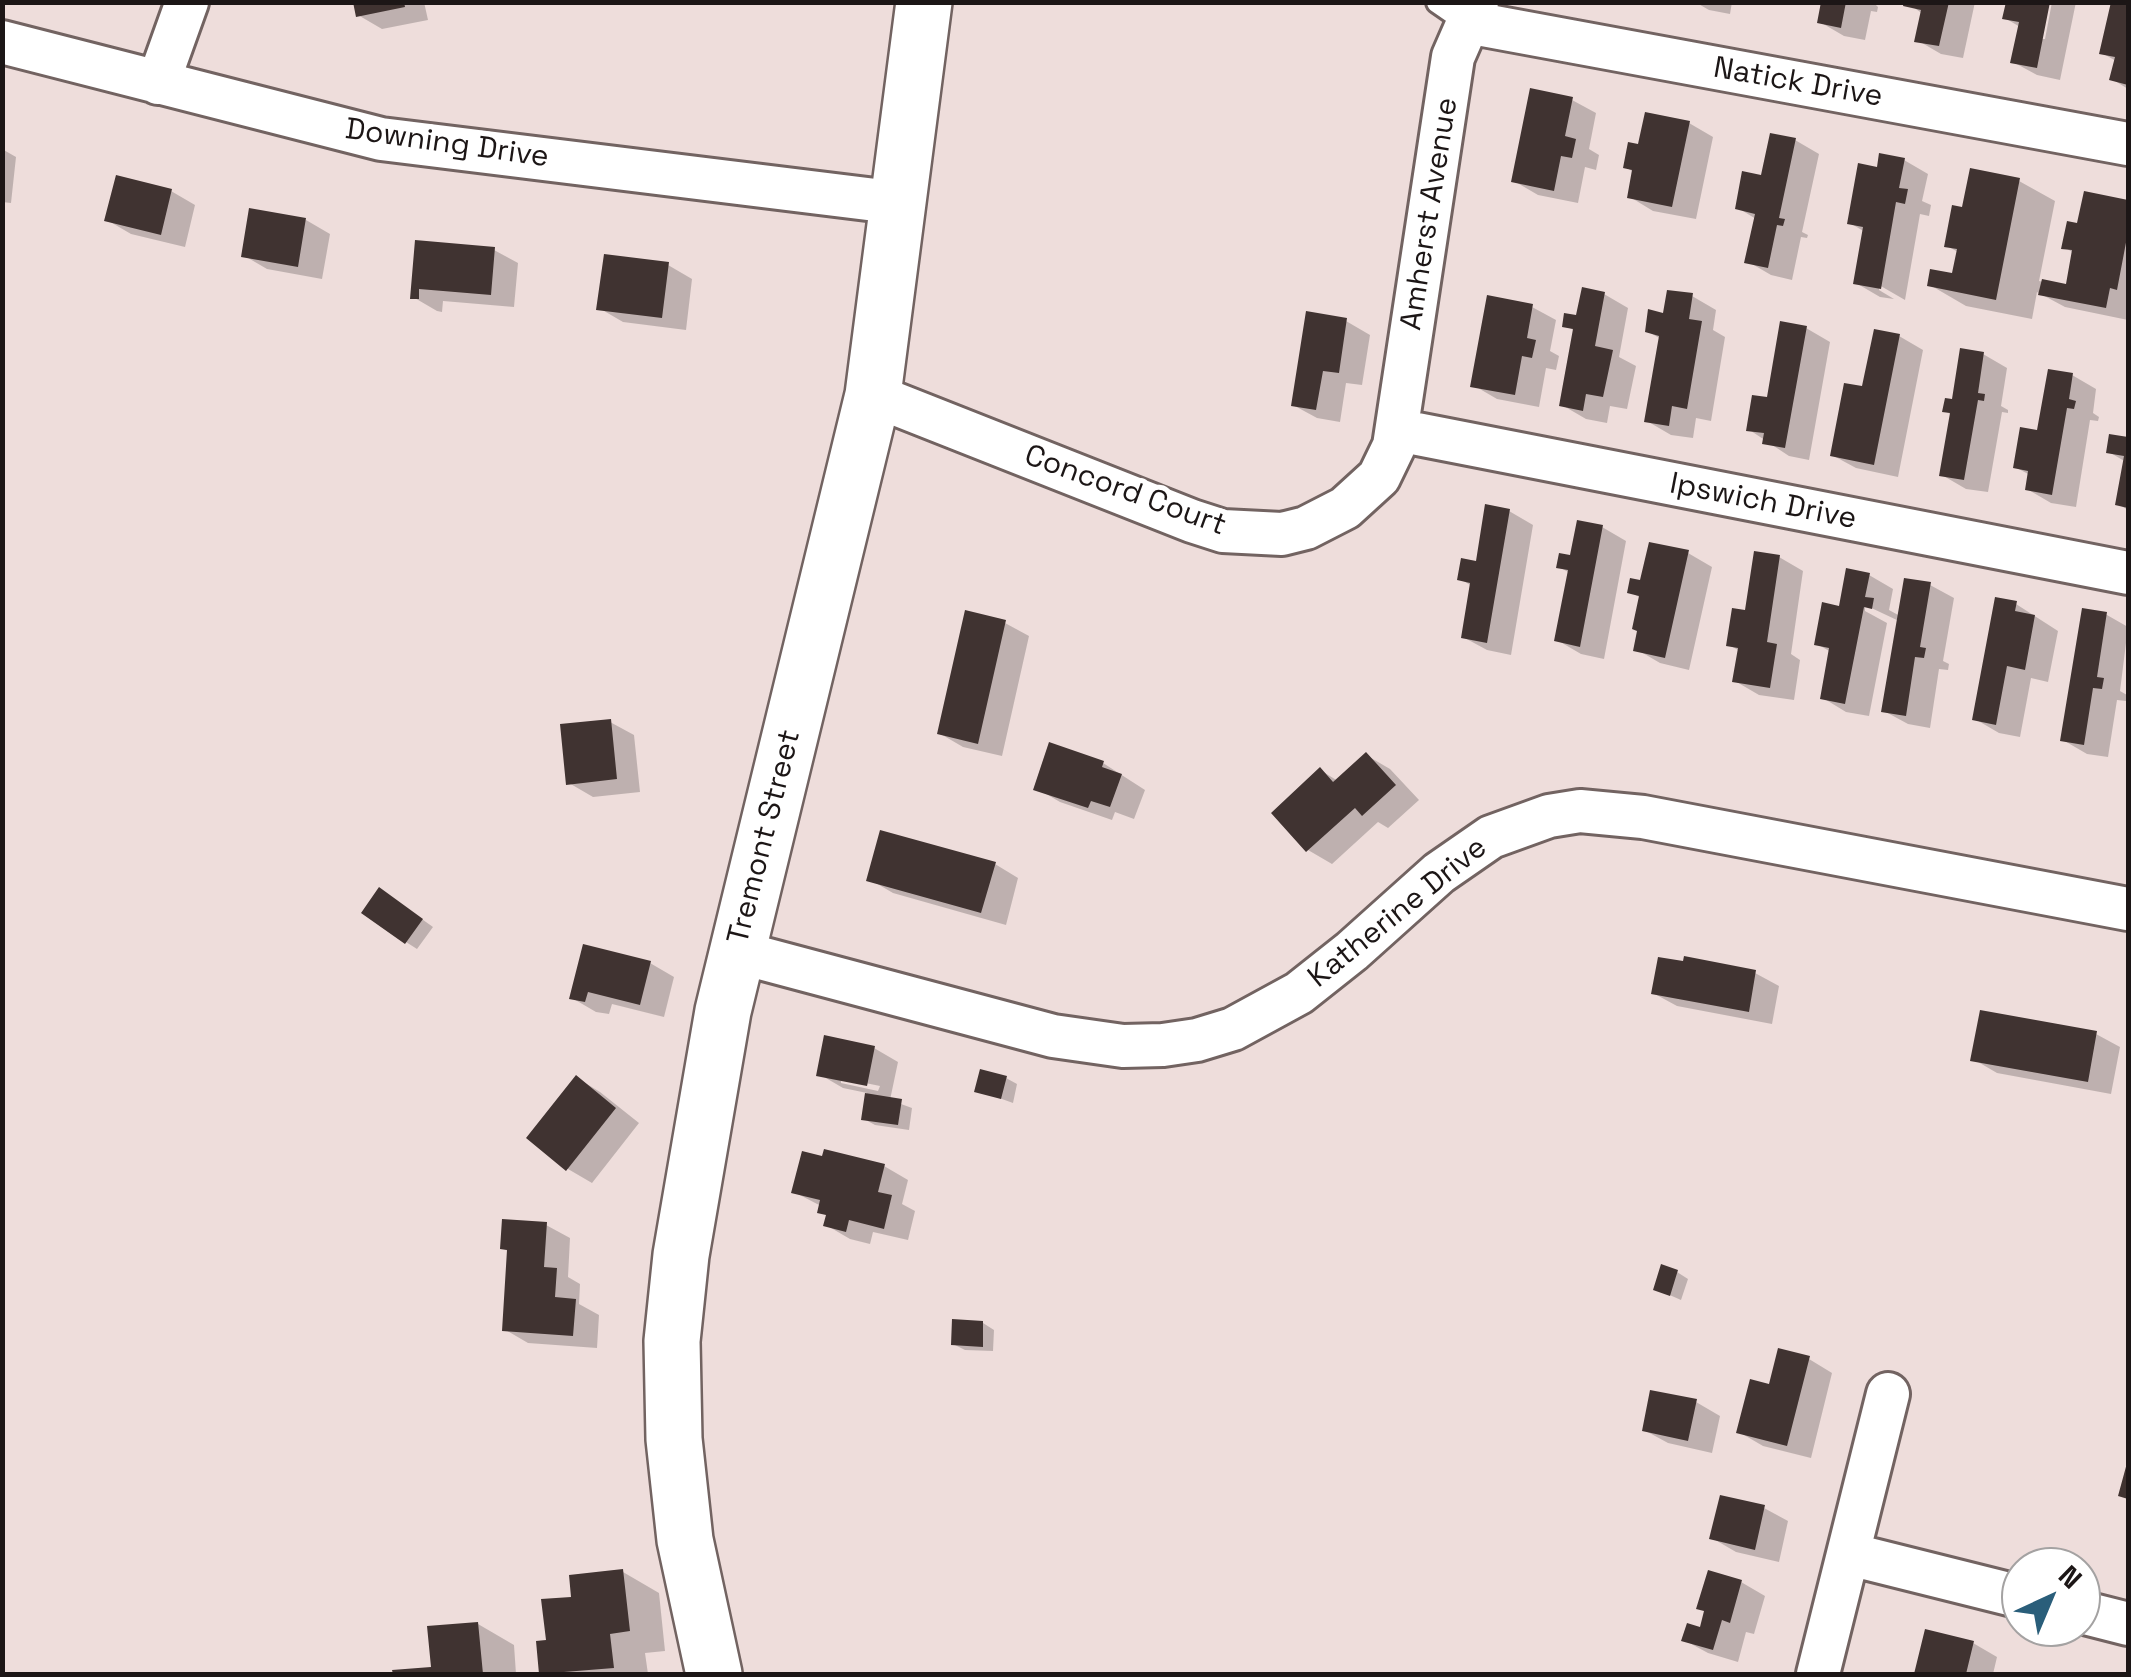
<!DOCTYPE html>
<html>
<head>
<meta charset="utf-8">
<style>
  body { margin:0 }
  #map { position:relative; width:2131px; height:1677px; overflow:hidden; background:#eedddb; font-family:"Space Grotesk",sans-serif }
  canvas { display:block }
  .frame { position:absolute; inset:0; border:5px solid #1c1616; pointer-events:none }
  .north { position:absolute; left:2001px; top:1547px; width:100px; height:100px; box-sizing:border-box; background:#fff; border:2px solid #a4a2a2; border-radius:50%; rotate:44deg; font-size:28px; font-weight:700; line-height:40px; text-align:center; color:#1c1616 }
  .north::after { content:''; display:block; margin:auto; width:35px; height:45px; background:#2a5e7a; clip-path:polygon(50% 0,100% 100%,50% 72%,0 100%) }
</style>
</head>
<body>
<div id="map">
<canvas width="2131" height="1677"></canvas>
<div class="frame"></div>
<div class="north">N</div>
</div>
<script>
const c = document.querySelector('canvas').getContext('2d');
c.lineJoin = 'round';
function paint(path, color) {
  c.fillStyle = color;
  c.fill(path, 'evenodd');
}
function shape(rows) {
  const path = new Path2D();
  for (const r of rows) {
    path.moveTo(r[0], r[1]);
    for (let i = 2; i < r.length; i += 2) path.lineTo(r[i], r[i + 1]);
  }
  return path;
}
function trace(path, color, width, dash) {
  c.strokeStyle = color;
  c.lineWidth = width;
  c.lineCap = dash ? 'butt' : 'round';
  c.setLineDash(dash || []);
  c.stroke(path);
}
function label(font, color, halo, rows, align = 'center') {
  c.font = font + ' "Space Grotesk",sans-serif';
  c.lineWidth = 10;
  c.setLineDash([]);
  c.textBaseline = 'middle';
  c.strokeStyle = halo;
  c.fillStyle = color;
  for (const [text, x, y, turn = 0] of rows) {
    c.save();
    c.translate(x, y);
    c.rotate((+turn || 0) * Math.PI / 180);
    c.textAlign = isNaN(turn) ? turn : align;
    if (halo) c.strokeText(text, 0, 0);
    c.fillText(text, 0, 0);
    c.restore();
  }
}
const shadow = shape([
  [356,2,424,2,428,20,382,29,358,15],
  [1695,2,1732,2,1730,14,1709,10],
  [1824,2,1873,2,1878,7,1877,12,1871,11,1865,40,1844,36,1820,22],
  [1906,2,1975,2,1963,58,1941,54,1917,40,1923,14],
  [2008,2,2040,39,2045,39,2052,2,2076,2,2060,80,2037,75,2013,62,2020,27,2005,18],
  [2119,2,2128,5,2128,89,2112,79,2116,61,2102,53],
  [1572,100,1596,113,1589,149,1599,155,1596,170,1585,167,1578,203,1538,195,1514,181],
  [1689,123,1713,137,1696,219,1653,211,1630,197,1634,172,1625,167,1640,147],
  [1795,140,1819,154,1802,232,1808,235,1807,238,1801,237,1792,280,1771,275,1747,261,1756,219,1738,208],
  [2,149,16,157,11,203,2,202],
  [1904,160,1928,174,1922,201,1931,205,1929,216,1920,214,1905,300,1879,285,1879,290,1894,299,1880,297,1856,283,1865,232,1850,223,1879,169],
  [2019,181,2055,201,2039,281,2068,287,2074,253,2064,247,2079,226,2086,194,2128,203,2128,320,2065,307,2037,292,2032,319,1966,306,1930,285,1954,276,1958,252,1947,246,1964,210],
  [171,191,195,205,185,247,131,234,107,220],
  [306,220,330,234,322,279,267,269,243,255],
  [418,243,494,250,518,263,514,307,443,301,442,312,437,311,413,297],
  [668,265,692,279,686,330,623,322,599,308],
  [1604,294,1628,308,1619,357,1636,366,1627,409,1610,406,1607,423,1586,419,1562,405,1575,331,1565,325],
  [1692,296,1716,310,1713,330,1725,337,1711,421,1696,418,1693,438,1671,435,1647,421,1661,339,1647,331],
  [1532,307,1556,320,1550,351,1559,356,1556,370,1546,368,1539,407,1497,399,1473,385],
  [1346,321,1370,335,1362,385,1346,383,1340,422,1317,418,1293,405],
  [1806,328,1830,342,1809,460,1789,456,1748,429,1769,400],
  [1899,336,1923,350,1898,477,1856,468,1832,455,1864,389],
  [1983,354,2007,368,2001,406,2008,410,2008,413,2002,412,1988,492,1966,489,1942,475,1952,415,1945,411],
  [2072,375,2096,389,2093,413,2099,417,2098,421,2090,420,2076,507,2051,503,2027,489,2030,475,2015,467],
  [2111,437,2128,440,2128,510,2118,504,2126,462,2109,452],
  [1509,511,1533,525,1511,655,1487,650,1463,637,1472,586,1460,579,1478,564],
  [1602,527,1626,541,1604,659,1581,654,1557,640,1570,573,1559,567],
  [1688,553,1712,567,1689,670,1660,663,1636,649,1641,598,1630,592],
  [1779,557,1803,571,1791,654,1800,660,1794,700,1759,695,1735,681,1740,651,1729,645],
  [1869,575,1893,589,1889,610,1900,616,1930,585,1954,598,1943,661,1949,664,1948,670,1939,669,1930,728,1908,724,1884,711,1899,621,1865,605,1865,611,1887,623,1869,716,1846,712,1823,698,1831,652,1817,644],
  [2016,604,2058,631,2048,682,2031,678,2020,737,1999,733,1975,719],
  [2084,611,2107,615,2128,627,2120,691,2127,695,2126,701,2117,700,2108,757,2087,754,2063,740],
  [1005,623,1029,636,1002,756,963,747,939,733],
  [610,722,634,735,640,792,593,797,569,783],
  [1366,755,1390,769,1419,800,1388,828,1378,822,1332,864,1308,850,1274,813,1320,770,1338,781],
  [1103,763,1145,790,1134,819,1115,812,1112,820,1060,802,1036,788],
  [995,864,1018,878,1006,925,893,893,869,879],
  [391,897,433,927,417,949,406,942],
  [650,963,674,977,664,1017,612,1004,609,1014,596,1012,572,998],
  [1755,973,1779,986,1772,1024,1677,1006,1653,993],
  [2096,1034,2120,1047,2111,1094,1997,1073,1973,1059],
  [874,1048,898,1062,890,1100,912,1108,909,1130,875,1125,864,1119,867,1093,843,1088,819,1074],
  [841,1078,880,1086,878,1091,841,1083],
  [577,1078,600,1092,639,1123,592,1183,568,1169,529,1138],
  [1006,1078,1017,1084,1013,1103,977,1090],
  [884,1166,908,1180,902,1204,915,1211,908,1240,873,1232,870,1244,850,1239,826,1225,828,1216,821,1206,794,1192],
  [546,1225,570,1238,568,1277,580,1284,579,1304,599,1315,597,1348,528,1343,504,1329,510,1252,502,1248],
  [1677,1272,1688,1279,1681,1300,1656,1289],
  [983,1323,994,1330,993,1351,965,1350,953,1344],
  [1809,1359,1832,1373,1811,1458,1763,1446,1739,1432],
  [1652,1393,1696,1402,1720,1416,1712,1453,1668,1443,1644,1430],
  [1764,1508,1788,1521,1779,1562,1736,1552,1712,1538],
  [623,1572,659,1593,665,1651,645,1653,648,1674,542,1674,538,1643,548,1642,574,1599],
  [1741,1582,1765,1596,1754,1634,1746,1632,1738,1662,1708,1653,1684,1640,1701,1630],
  [478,1624,514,1645,516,1674,395,1674,434,1669],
  [1927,1632,1973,1643,1997,1657,1993,1674,1916,1674]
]);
const building = shape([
  [353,2,404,2,405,7,356,17],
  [1821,2,1846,2,1841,28,1817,23],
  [1904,2,1949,2,1939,46,1914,42,1921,10,1903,6],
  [2006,2,2050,2,2037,68,2010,63,2019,22,2002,19],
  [2111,2,2128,2,2128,85,2109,80,2115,57,2099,54],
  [1530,88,1573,97,1565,136,1576,139,1572,158,1561,156,1554,191,1511,182],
  [1645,112,1690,121,1672,207,1627,198,1632,170,1623,168,1628,142,1638,144],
  [1770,133,1796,138,1779,218,1785,219,1783,226,1777,225,1768,268,1744,263,1755,214,1735,209,1742,171,1761,175],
  [1879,153,1905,158,1899,188,1908,189,1905,204,1896,202,1881,289,1853,284,1863,227,1847,224,1858,163,1877,167],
  [1970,168,2020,178,1996,300,1927,286,1930,269,1952,273,1957,249,1944,247,1952,205,1962,207],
  [116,175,172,189,161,235,104,221],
  [2084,191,2128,200,2128,232,2117,290,2110,288,2106,308,2038,295,2042,279,2066,284,2072,250,2061,249,2067,221,2077,223],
  [249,208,306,218,298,267,241,257],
  [415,240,495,247,491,295,419,289,419,299,410,299],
  [604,254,669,262,662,318,596,310],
  [1582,287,1605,292,1595,346,1613,350,1603,397,1586,394,1583,411,1559,406,1573,329,1562,327,1564,313,1576,315],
  [1667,290,1693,293,1689,319,1702,321,1687,409,1672,406,1669,426,1644,422,1659,336,1645,332,1648,309,1663,313],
  [1487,295,1533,304,1527,338,1536,340,1532,358,1522,356,1515,395,1470,387],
  [1306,311,1347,318,1339,373,1323,371,1316,410,1291,406],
  [1780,321,1807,326,1785,448,1762,444,1764,433,1746,431,1752,395,1767,397],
  [1874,329,1900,334,1874,465,1830,456,1844,383,1862,386],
  [1960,348,1984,352,1978,393,1985,394,1984,401,1978,400,1964,480,1939,476,1950,413,1942,412,1945,398,1952,399],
  [2048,369,2073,373,2069,399,2076,401,2074,409,2067,408,2052,495,2025,490,2028,471,2013,468,2020,427,2037,430],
  [2109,434,2128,437,2128,508,2115,505,2124,456,2106,453],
  [1485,504,1510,509,1487,643,1461,638,1470,583,1457,580,1461,558,1476,561],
  [1577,520,1603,525,1580,647,1554,641,1568,570,1556,568,1559,553,1570,555],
  [1649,542,1689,550,1665,658,1633,651,1637,631,1632,629,1639,596,1627,593,1630,578,1640,580],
  [1754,551,1780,555,1767,642,1777,644,1770,688,1732,682,1738,648,1726,646,1732,608,1745,610],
  [1846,568,1870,573,1865,597,1874,598,1872,609,1864,607,1845,704,1820,699,1829,648,1814,645,1822,602,1839,606],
  [1904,578,1931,582,1920,647,1926,648,1924,658,1915,657,1906,716,1881,712],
  [1995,597,2017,601,2015,611,2035,615,2025,670,2007,666,1996,725,1972,720],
  [2082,608,2107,612,2097,677,2104,678,2102,689,2093,688,2084,745,2060,741],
  [965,610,1006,620,978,744,937,734],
  [611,719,617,779,566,785,560,724],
  [1049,742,1104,761,1102,767,1122,774,1110,807,1091,801,1088,808,1033,790],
  [1366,752,1396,785,1362,816,1355,808,1306,852,1271,813,1320,767,1333,782],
  [880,830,996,862,981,913,866,881],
  [379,887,423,919,405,944,361,913],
  [583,944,651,961,640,1005,588,992,585,1002,569,999],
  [1684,956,1756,970,1749,1012,1651,994,1658,957,1683,961],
  [1980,1010,2097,1031,2088,1082,1970,1061],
  [824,1035,875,1046,867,1086,816,1076],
  [980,1069,1007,1076,1001,1099,974,1092],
  [576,1075,616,1108,566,1171,526,1138],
  [865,1093,902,1099,898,1125,861,1120],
  [824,1149,885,1164,878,1192,892,1195,884,1229,849,1220,846,1232,823,1226,826,1215,817,1213,820,1200,791,1193,802,1151,822,1156],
  [502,1219,547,1222,544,1267,557,1268,555,1297,576,1299,573,1336,502,1331,507,1250,500,1249],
  [1661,1264,1678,1270,1670,1296,1653,1290],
  [952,1319,983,1321,983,1347,951,1345],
  [1778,1348,1810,1356,1787,1446,1736,1433,1750,1379,1769,1384],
  [1650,1390,1697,1399,1688,1441,1642,1431],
  [2127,1463,2128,1463,2128,1499,2118,1496],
  [1720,1495,1765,1505,1755,1550,1709,1539],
  [623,1569,630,1631,610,1634,614,1668,539,1674,536,1641,546,1640,541,1599,571,1597,569,1575],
  [1708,1570,1742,1580,1730,1623,1722,1620,1713,1650,1681,1641,1687,1623,1700,1627,1704,1611,1696,1609],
  [478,1622,483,1674,393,1674,392,1670,431,1667,427,1626],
  [1925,1629,1974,1641,1966,1674,1914,1674]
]);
const lane = shape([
  [1438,2,1467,22]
]);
const street = shape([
  [1467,22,2128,144],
  [2,42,381,139,900,203],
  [158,83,187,2],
  [873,395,1192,521,1223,531,1282,534,1306,528,1345,508,1379,477,1394,446,1453,57,1477,2],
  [1397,430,2128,573],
  [738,952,1053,1036,1123,1046,1163,1045,1197,1040,1233,1029,1299,993,1352,951,1439,873,1491,837,1549,816,1580,811,1643,817,2128,909],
  [1849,1554,2021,1597],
  [2081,1612,2128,1624],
  [1818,1674,1888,1394]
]);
const secondary = shape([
  [714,1674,685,1540,674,1439,672,1341,681,1255,723,1011,873,395,924,2]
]);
const streetNames = [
  ["Natick Drive",1798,83,10],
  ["Downing Drive",447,144,8],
  ["Amherst Avenue",1430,214,-81],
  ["Concord Court",1125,491,20],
  ["Ipswich Drive",1763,502,11],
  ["Tremont Street",765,837,-76],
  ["Katherine Drive",1398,913,-39]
];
paint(shadow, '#0003');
paint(building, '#403331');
trace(lane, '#726361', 28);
trace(street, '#726361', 48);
trace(secondary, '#726361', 60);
trace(lane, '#fff', 22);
trace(street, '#fff', 42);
trace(secondary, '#fff', 55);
label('30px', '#1c1616', '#fff', streetNames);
</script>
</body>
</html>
